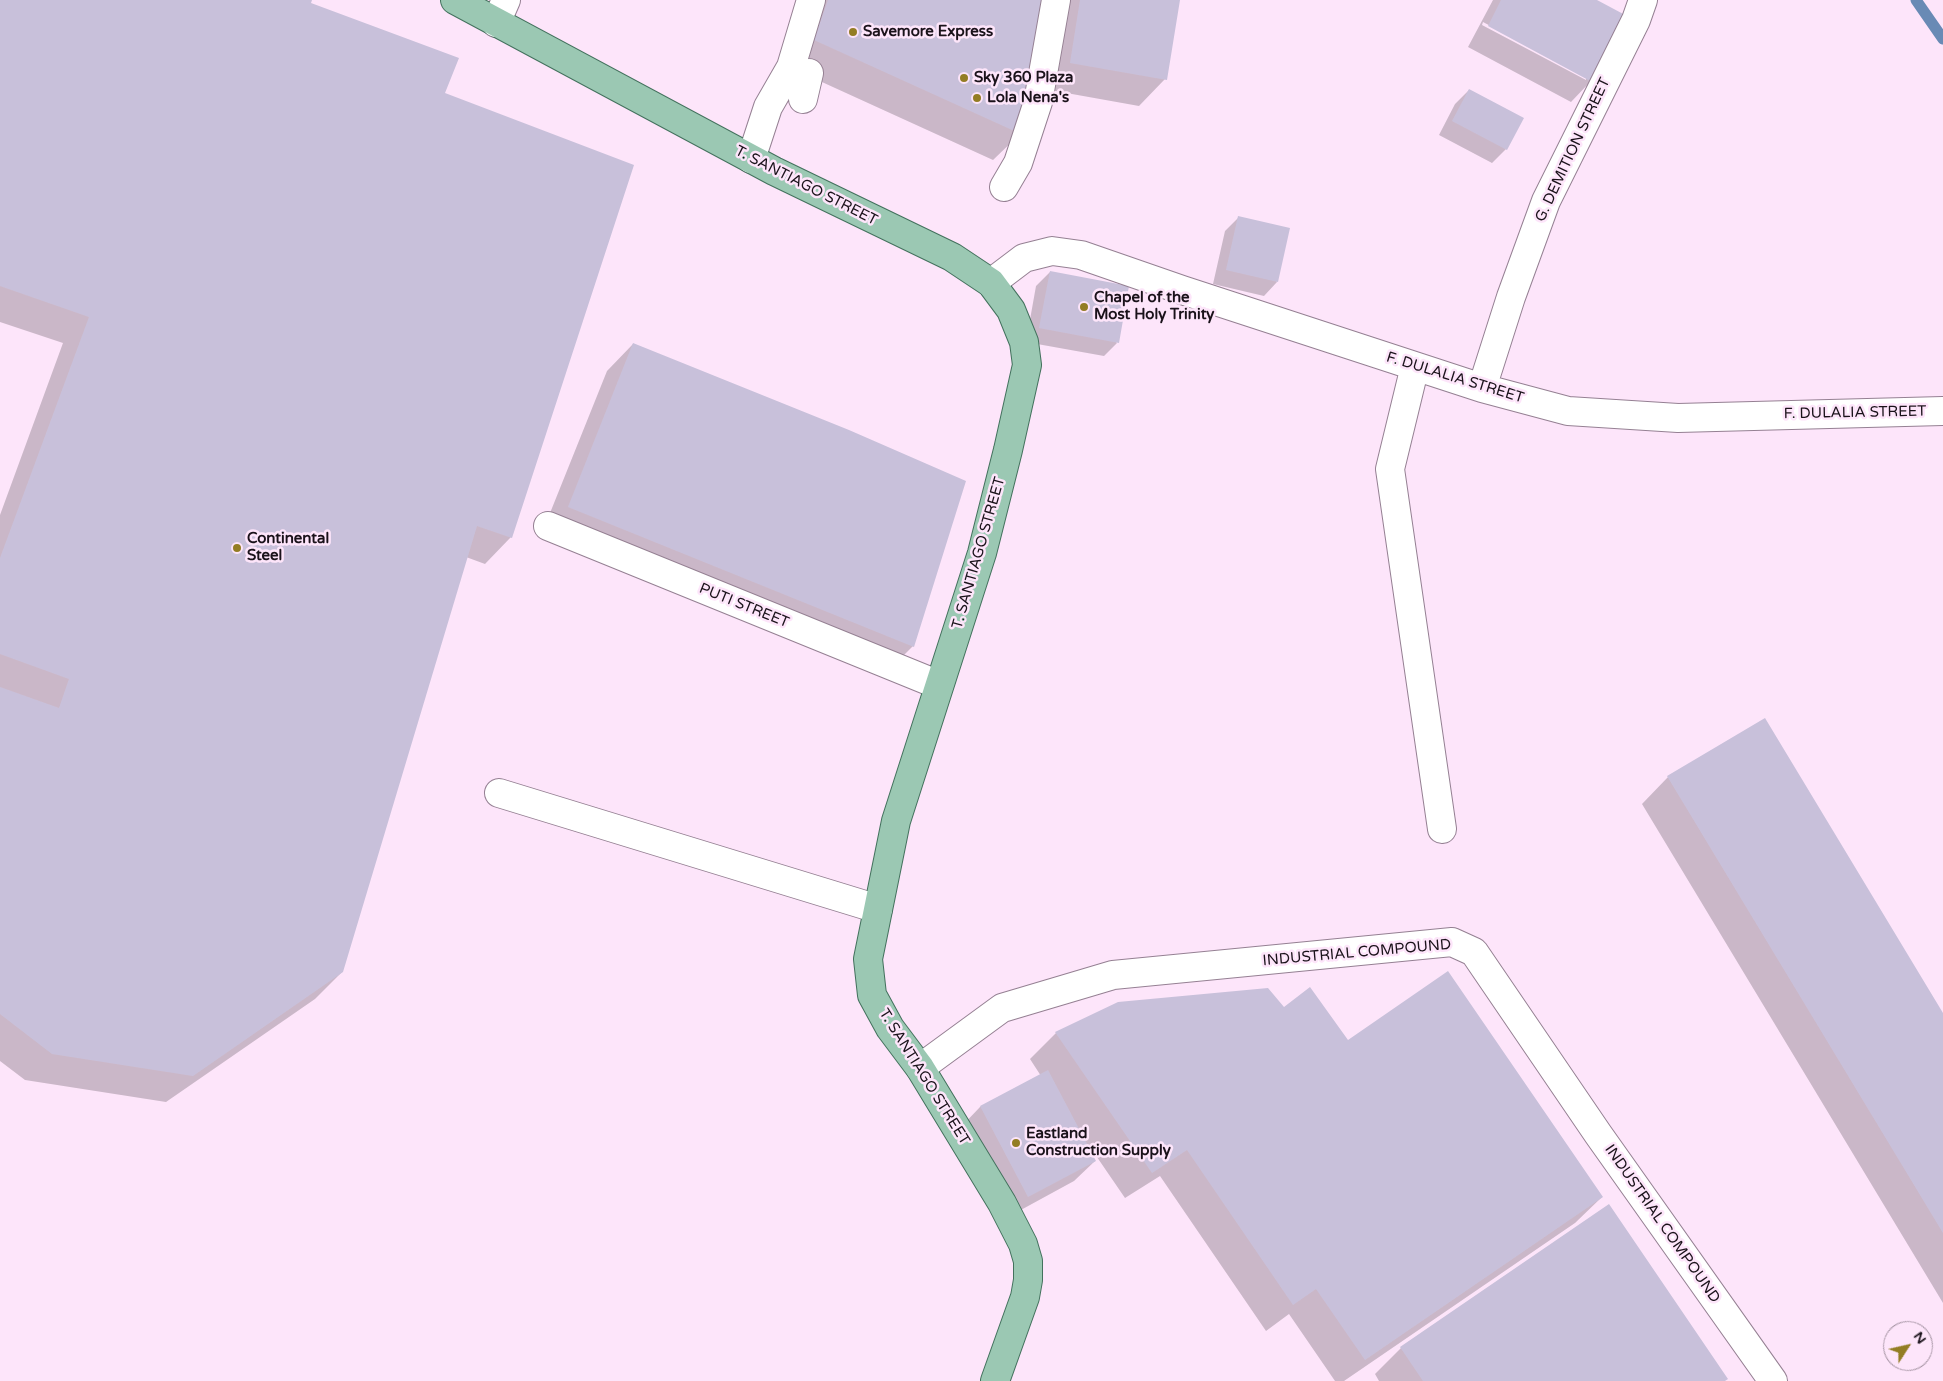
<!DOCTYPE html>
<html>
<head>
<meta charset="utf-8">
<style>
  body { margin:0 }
  #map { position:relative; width:1943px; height:1381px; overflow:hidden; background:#fde5fa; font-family:"Varela Round",sans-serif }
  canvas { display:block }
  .north { position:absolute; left:1883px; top:1321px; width:50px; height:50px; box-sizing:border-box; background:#fde5fa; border:1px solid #a291a0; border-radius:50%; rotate:55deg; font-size:14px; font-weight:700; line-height:20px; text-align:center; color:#1a121a }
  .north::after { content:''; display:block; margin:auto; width:18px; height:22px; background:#937d24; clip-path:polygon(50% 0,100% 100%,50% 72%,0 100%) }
</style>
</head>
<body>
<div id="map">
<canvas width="1943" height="1381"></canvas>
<div class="north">N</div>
</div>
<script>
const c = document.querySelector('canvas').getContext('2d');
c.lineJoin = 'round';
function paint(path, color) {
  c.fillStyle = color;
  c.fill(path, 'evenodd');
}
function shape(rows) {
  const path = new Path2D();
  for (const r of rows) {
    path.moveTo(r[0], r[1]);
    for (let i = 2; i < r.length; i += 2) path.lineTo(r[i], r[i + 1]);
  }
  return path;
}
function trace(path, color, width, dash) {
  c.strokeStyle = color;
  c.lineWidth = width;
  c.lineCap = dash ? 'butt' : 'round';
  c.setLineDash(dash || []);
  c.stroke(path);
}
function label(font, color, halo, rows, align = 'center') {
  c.font = font + ' "Varela Round",sans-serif';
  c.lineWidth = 5;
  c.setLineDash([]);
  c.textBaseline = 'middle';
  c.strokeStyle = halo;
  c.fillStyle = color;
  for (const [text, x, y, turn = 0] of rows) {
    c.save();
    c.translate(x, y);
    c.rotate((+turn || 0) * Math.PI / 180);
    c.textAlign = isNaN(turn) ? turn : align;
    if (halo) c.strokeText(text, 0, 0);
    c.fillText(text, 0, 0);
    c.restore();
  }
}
const shadow = shape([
  [0,0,310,0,309,3,443,94,511,537,485,564,466,557,342,972,315,999,166,1102,25,1080,0,1061,0,515,63,343,0,322],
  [812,0,1044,0,1020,134,993,160,789,67],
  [1059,0,1179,0,1165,79,1139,106,1044,89],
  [1493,0,1594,0,1591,81,1571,102,1468,47],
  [1483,22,1586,77,1586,80,1482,25],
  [1469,90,1506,149,1492,163,1439,135,1455,104],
  [1239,217,1277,282,1264,296,1213,284,1225,231],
  [1050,272,1117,343,1104,356,1026,342,1036,286],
  [633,344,965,482,913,646,886,673,542,533,607,371],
  [1668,777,1943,1016,1943,1303,1642,804],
  [1284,1009,1348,1042,1602,1197,1575,1223,1344,1381,1335,1381,1289,1314,1266,1331,1160,1176,1125,1198,1088,1144,1086,1145,1095,1161,1074,1181,1008,1217,960,1128,980,1107,1041,1076,1030,1059,1056,1033],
  [1401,1348,1724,1381,1379,1381,1375,1374]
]);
const stream = shape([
  [1916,0,1943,39]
]);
const building = shape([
  [0,0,312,0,311,3,459,58,445,93,634,165,512,538,477,526,343,972,193,1076,52,1054,0,1014,0,687,59,708,69,679,0,654,0,558,89,317,0,286],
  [828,0,1045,0,1021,134,814,40],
  [1080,0,1180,0,1167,80,1070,63],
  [1501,0,1597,0,1627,16,1592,82,1488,26],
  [1469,89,1524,118,1507,150,1452,121],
  [1238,216,1290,228,1278,282,1226,270],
  [1050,271,1129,286,1119,343,1039,328],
  [633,343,849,430,966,481,914,647,568,507],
  [1765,718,1943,1013,1943,1233,1667,776],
  [1448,971,1603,1197,1365,1360,1316,1289,1293,1305,1187,1150,1152,1173,1055,1032,1118,1002,1268,988,1284,1007,1310,987,1348,1040],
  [1048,1070,1096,1161,1028,1197,980,1106],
  [1609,1204,1728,1379,1725,1381,1423,1381,1400,1347]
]);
const minor = shape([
  [496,23,506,0],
  [803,99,809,73],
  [751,159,768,107,791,67,811,0],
  [1004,187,1018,163,1038,102,1056,0],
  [991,283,1024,258,1052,251,1081,255,1182,290,1482,388,1568,411,1678,418,1943,411],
  [1415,366,1390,469,1442,829],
  [1482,388,1511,297,1546,201,1636,20,1643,0],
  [548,526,939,685],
  [499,793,878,909],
  [920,1068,1002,1008,1113,975,1452,942,1474,952,1598,1134,1773,1381]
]);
const major = shape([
  [455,0,774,171,952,257,991,283,1011,310,1024,342,1027,365,1008,450,982,553,896,821,868,959,872,995,890,1028,920,1068,1002,1203,1023,1244,1028,1261,1028,1280,1025,1297,995,1381]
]);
const markers = [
  [853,32,5,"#937d24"],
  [964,78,5,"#937d24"],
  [977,98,5,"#937d24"],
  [1084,307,5,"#937d24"],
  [237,548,5,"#937d24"],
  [1016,1143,5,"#937d24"]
];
const poiNames = [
  ["Savemore Express",863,32],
  ["Sky 360 Plaza",974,78],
  ["Lola Nena's",987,98],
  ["Chapel of the",1094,298],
  ["Most Holy Trinity",1094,315],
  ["Continental",247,539],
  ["Steel",247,556],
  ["Eastland",1026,1134],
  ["Construction Supply",1026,1151]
];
const streetNames = [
  ["G. DEMITION STREET",1573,150,-65],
  ["T. SANTIAGO STREET",806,186,27],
  ["F. DULALIA STREET",1455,378,17],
  ["F. DULALIA STREET",1855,413,-1],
  ["T. SANTIAGO STREET",979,553,-74],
  ["PUTI STREET",744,606,22],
  ["INDUSTRIAL COMPOUND",1357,953,-5],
  ["T. SANTIAGO STREET",924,1077,58],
  ["INDUSTRIAL COMPOUND",1662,1224,55]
];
paint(shadow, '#0003');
trace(stream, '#698ab5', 11);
paint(building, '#c8c0da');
trace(minor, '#958093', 30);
trace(major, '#43715d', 30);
trace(minor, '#fff', 28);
trace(major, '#9bc8b3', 28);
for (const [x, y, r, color] of markers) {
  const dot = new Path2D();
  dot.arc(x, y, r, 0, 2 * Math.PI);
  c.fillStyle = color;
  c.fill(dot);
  trace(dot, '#fde5fa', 2);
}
label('bold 15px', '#1a121a', '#fde5fa', poiNames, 'left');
label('15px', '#1a121a', '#fde5fa', streetNames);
</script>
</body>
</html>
